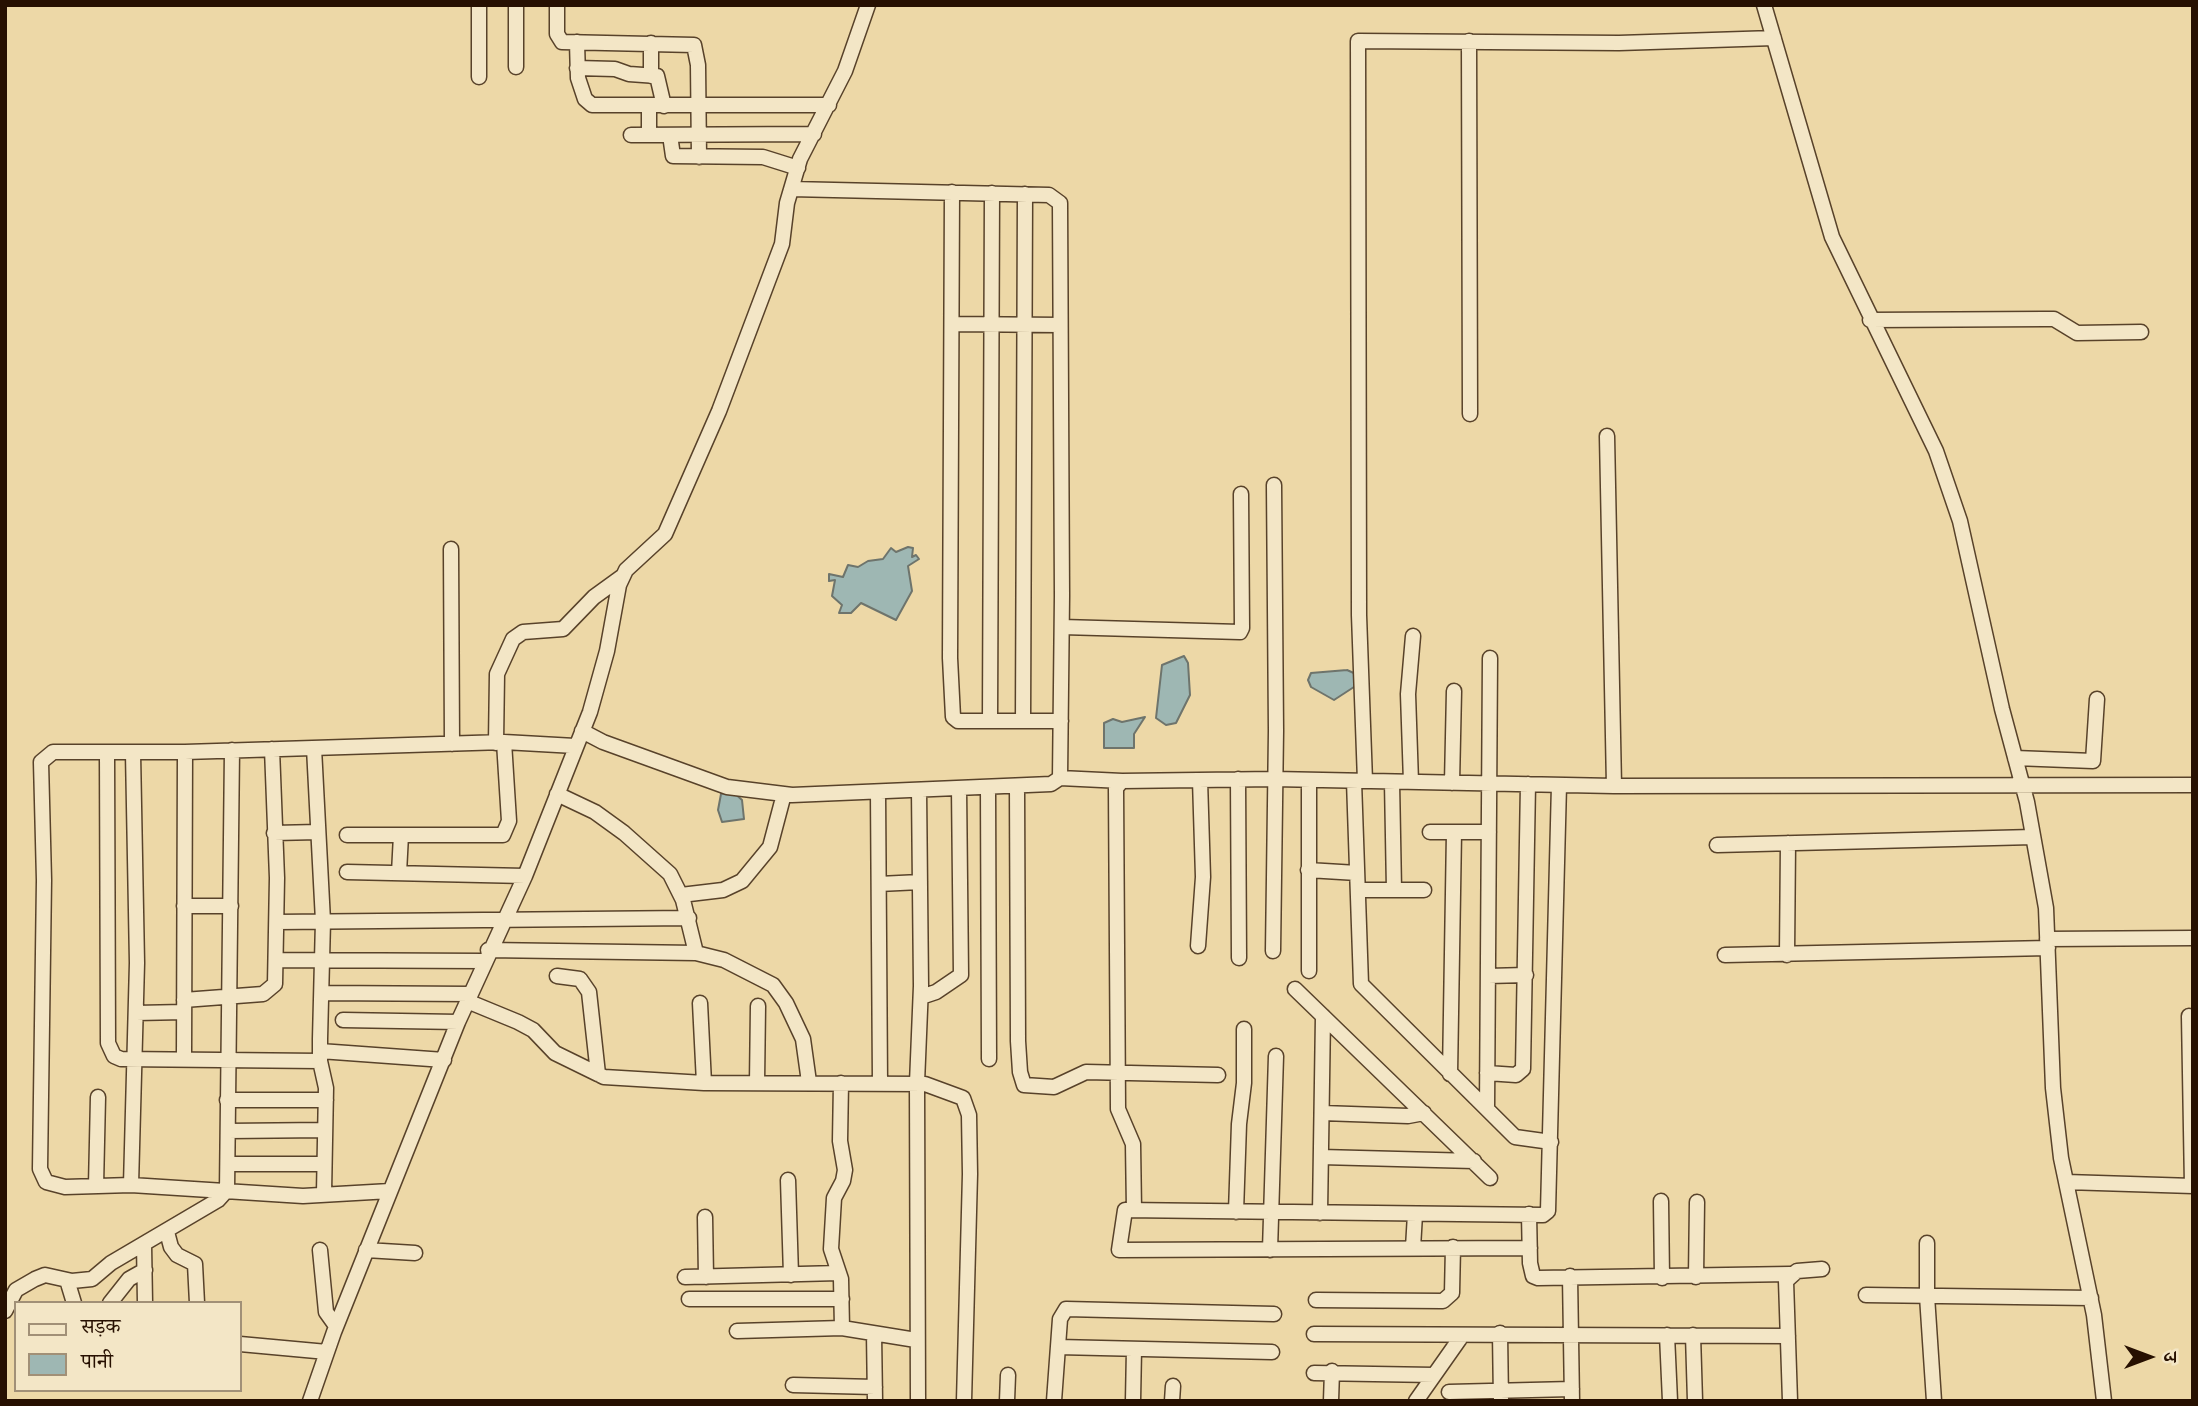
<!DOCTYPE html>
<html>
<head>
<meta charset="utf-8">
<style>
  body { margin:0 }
  #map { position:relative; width:2198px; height:1406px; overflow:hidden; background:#edd8a7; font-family:"Libre Bodoni","Noto Serif Devanagari",serif }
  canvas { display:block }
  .frame { position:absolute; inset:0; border:7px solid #271001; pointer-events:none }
  .legend { position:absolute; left:14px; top:1301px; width:228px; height:91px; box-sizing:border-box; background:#f3e6c6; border:2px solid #a19077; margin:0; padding:9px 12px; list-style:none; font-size:21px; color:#271001 }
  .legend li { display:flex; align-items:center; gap:14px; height:35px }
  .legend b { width:35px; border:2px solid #a19077 }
  .north { position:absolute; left:2114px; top:1322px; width:70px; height:70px; -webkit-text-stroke:5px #f3e6c6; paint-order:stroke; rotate:90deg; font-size:19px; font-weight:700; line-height:28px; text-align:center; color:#271001 }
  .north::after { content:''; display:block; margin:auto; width:24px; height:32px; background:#271001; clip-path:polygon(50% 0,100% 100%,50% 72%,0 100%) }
</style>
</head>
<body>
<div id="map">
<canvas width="2198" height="1406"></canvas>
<div class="frame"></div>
<ul class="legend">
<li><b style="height:9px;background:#f3e6c6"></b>सड़क</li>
<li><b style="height:19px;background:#9eb7b3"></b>पानी</li>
</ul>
<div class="north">उ</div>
</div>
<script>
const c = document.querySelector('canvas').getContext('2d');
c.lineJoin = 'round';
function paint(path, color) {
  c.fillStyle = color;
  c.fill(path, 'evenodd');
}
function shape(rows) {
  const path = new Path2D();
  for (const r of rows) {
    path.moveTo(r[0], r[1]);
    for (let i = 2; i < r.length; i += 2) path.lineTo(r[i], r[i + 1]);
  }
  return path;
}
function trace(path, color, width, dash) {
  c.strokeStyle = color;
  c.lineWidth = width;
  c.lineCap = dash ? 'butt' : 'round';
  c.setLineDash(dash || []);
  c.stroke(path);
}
const water = shape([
  [908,547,913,548,912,557,916,555,919,559,908,566,912,591,896,620,861,603,851,613,839,613,842,605,832,596,835,580,829,581,829,574,843,577,848,565,858,567,868,561,883,559,891,548,896,552,908,547],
  [1184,656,1188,663,1190,695,1176,723,1166,725,1156,718,1162,665,1184,656],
  [1347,670,1356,674,1357,685,1334,700,1311,687,1308,680,1311,673,1347,670],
  [1145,717,1134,734,1134,748,1104,748,1104,723,1113,719,1122,722,1145,717],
  [731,790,742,800,744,819,722,822,718,810,721,794,731,790]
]);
const minor = shape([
  [479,5,479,77],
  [516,5,516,67],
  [557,5,557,34,562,42,694,45,698,65,699,157],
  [1764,5,1832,237,1936,451,1960,521,2002,709,2027,802,2046,908,2053,1088,2061,1158,2094,1315,2104,1401],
  [1469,41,1470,414],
  [577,42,578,78,585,99,592,105,829,105],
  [651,43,651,76],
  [577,68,615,69,629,74,657,76,664,106],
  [649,106,649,135],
  [631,135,814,134],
  [670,135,673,156,763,157,798,168],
  [952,192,950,658,953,717,958,721,1061,721],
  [1870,320,2044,319,2054,319,2077,333,2141,332],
  [952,324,1060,325],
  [1607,436,1614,786],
  [451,549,452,744],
  [1062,627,1240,632,1242,628,1241,494],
  [990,721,992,193],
  [1023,721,1025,194],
  [582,731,603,742,727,787,792,795,1051,784,1060,778,1062,596,1060,203,1049,195,791,189],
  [496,743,497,674,513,639,523,632,563,629,594,597,623,576],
  [314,748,323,921,320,1039,320,1061,326,1088,324,1193],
  [107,753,108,1043,114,1056,121,1059,320,1061],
  [2015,758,2093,761,2097,699],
  [1060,778,1122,781],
  [1238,779,1239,958],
  [1354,781,1361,984,1515,1137,1551,1142],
  [1365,781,1359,615,1358,41,1619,43,1774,38],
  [1392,782,1394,890],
  [1411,782,1408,694,1413,636],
  [1452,783,1454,691],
  [1017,786,1018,1041,1020,1072,1024,1085,1054,1087,1086,1072,1218,1075],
  [988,787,989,1059],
  [878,792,880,1083],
  [557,794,595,812,624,833,670,874,683,900,696,953],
  [1430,832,1489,832],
  [274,833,318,832],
  [347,835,503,835,509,821,504,742],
  [1717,845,2033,837],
  [1308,870,1357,873],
  [347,872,525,876],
  [399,873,401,835],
  [879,884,920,882],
  [1358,890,1424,890],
  [681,895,723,890,742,881,770,847,784,794],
  [184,906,231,906],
  [277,922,689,918],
  [2047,939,2193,938],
  [1198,946,1203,877,1200,780],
  [488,950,696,953,724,960,773,985,786,1003,803,1039,809,1082],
  [1273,951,1276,731,1274,485],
  [1725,955,2048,948],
  [1787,955,1788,843],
  [277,960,484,961],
  [1309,971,1309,780],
  [557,976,580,979,589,992,598,1074],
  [1488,976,1526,975],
  [1295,989,1490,1178],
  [322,993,470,994],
  [921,997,936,992,961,975,959,788],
  [184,1000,263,994,275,984,277,878,272,749],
  [467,1001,518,1022,533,1030,555,1053,604,1077,704,1083,925,1084,963,1098,969,1115,970,1174,964,1401],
  [700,1003,704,1083],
  [136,1013,184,1012],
  [2189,1016,2192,1186],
  [343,1020,458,1022],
  [320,1051,444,1060],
  [184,1058,185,752],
  [1487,1073,1516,1075,1523,1069,1528,784],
  [1450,1074,1454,832],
  [757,1083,758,1006],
  [841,1083,840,1141,845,1170,843,1181,834,1198,831,1249,841,1279,842,1328],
  [227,1100,326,1100],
  [1487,1109,1490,658],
  [1322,1113,1408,1116,1424,1113],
  [228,1131,324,1130],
  [1321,1157,1474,1161],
  [229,1164,324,1164],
  [788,1180,791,1275],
  [2066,1182,2193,1186],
  [131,1185,137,963,133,753],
  [96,1186,98,1097],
  [390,1191,303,1196,131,1185,65,1187,46,1182,40,1169,44,880,41,762,53,752,185,752,504,742,575,746],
  [1661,1201,1662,1278],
  [1134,1210,1133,1144,1118,1109,1116,788,1122,781,1274,779,1614,786,2193,785],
  [1236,1212,1239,1124,1244,1083,1244,1029],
  [1320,1213,1323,1016],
  [1529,1214,1530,1263,1533,1276,1538,1278,1790,1274],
  [705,1217,706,1277],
  [167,1232,171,1247,177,1255,195,1264,197,1303],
  [1927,1243,1927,1296,1934,1401],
  [144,1244,145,1303],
  [1413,1248,1415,1214],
  [1530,1248,1119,1250,1125,1210,1543,1215,1548,1211,1559,785],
  [320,1250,326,1312,336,1326],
  [366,1250,415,1253],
  [1270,1250,1276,1056],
  [1570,1276,1572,1401],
  [685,1277,839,1273],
  [1696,1277,1697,1202],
  [67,1280,74,1303],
  [1866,1295,2091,1298],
  [689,1299,842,1299],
  [1316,1300,1443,1301,1452,1293,1453,1247],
  [110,1303,129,1279,145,1270],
  [5,1311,16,1290,35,1279,45,1275,72,1281,92,1279,111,1263,218,1200,227,1190,232,750],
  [737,1331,842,1328,916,1340],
  [874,1333,875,1401],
  [1500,1333,1501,1401],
  [1314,1334,1788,1336],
  [1667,1335,1670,1401],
  [1693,1335,1695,1401],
  [240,1344,327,1352],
  [1058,1347,1272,1352],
  [1314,1373,1434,1375],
  [793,1385,875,1387],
  [1449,1392,1572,1389],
  [310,1401,334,1332,458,1022,525,876,590,712,607,651,619,585,626,570,665,534,719,411,782,244,787,203,800,159,845,71,868,5],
  [918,1401,917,1083,921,986,919,790],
  [1007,1401,1008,1375],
  [1054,1401,1060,1319,1066,1309,1274,1314],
  [1133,1401,1134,1349],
  [1172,1401,1173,1386],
  [1331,1401,1332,1371],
  [1416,1401,1461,1337],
  [1790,1401,1786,1281,1797,1271,1822,1269]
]);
paint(water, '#9eb7b3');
trace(water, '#6e746c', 2);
trace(minor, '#58422a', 17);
trace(minor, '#f3e6c6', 14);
</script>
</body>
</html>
